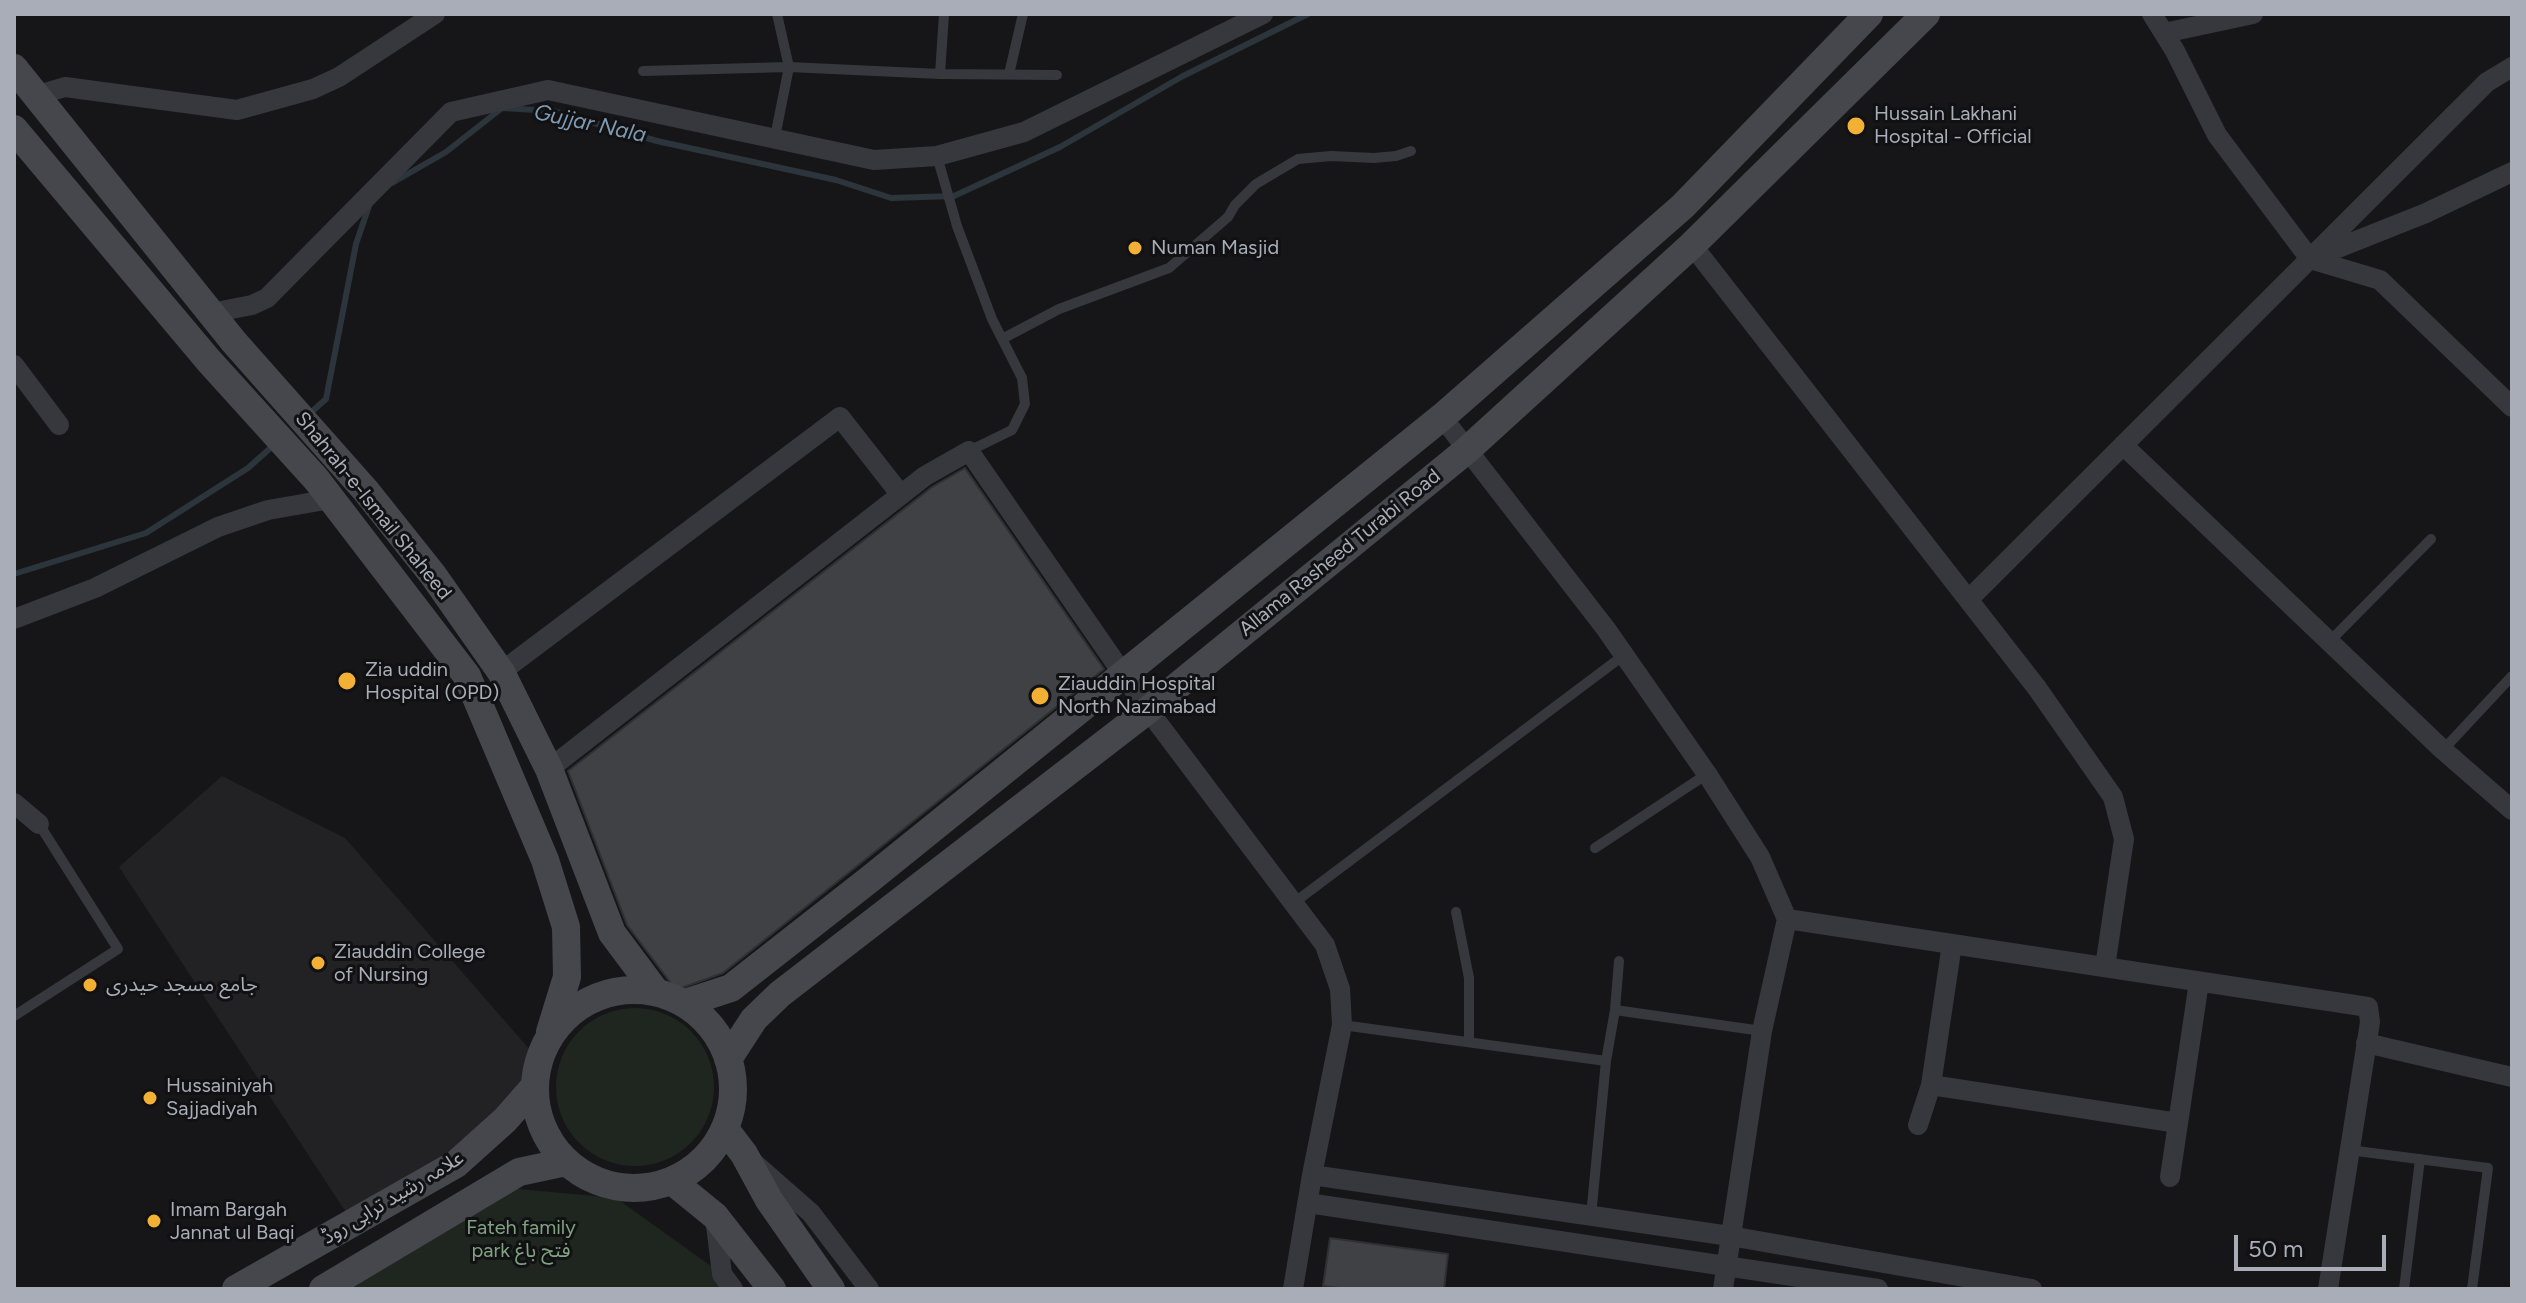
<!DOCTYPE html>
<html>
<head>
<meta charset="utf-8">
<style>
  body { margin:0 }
  #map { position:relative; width:2526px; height:1303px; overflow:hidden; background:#161618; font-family:Figtree,sans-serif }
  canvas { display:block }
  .frame { position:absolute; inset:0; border:16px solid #a8adb8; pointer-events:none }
  .scale { position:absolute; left:2234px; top:1235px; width:152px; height:36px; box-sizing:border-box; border:4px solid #a8adb8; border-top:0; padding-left:10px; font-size:24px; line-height:28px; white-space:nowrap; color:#a8adb8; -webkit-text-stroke:6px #111113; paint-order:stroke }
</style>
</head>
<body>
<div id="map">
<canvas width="2526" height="1303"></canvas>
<div class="frame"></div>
<div class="scale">50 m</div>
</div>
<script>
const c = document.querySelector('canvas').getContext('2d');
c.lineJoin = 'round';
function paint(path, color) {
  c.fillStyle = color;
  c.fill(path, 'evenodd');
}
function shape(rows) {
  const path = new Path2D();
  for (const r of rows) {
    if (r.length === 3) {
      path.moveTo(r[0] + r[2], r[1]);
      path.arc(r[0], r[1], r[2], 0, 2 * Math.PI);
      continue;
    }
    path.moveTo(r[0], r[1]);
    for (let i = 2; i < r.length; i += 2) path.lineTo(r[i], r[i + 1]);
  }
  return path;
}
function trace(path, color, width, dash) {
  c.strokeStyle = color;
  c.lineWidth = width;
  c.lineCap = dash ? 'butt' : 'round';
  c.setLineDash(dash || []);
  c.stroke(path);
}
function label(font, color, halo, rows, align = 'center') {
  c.font = font + ' Figtree,"Noto Sans Arabic",sans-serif';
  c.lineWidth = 6;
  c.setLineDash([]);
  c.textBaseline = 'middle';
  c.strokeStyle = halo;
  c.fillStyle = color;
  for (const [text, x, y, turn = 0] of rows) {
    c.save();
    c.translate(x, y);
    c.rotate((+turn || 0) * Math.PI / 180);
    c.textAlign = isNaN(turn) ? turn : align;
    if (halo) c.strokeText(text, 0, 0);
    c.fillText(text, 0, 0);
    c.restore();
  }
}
const built = shape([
  [222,776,345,838,538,1059,534,1087,505,1120,353,1223,119,867]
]);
const green = shape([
  [635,1087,79],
  [508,1188,616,1198,722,1274,733,1289,333,1289]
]);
const stream = shape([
  [392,183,446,152,502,108,553,111,657,141,836,180,891,198,954,196,1060,147,1183,76,1308,14],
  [308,415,326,399,356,244,370,203],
  [14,574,146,533,248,468,276,443]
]);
const building = shape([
  [965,468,1104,669,723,973,673,991,670,982,627,925,568,771,932,487,965,468],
  [1330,1238,1448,1254,1444,1289,1348,1289,1323,1286,1330,1238]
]);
const lane = shape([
  [643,71,789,67,940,74,1057,75],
  [940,74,944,14],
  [1009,74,1023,14],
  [775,137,789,67,777,14],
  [937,156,957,226,992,319,1022,378,1025,404,1012,430,969,451],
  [1002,339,1059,309,1169,268,1228,217,1235,205,1256,184,1298,159,1331,156,1374,158,1396,156,1411,151],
  [2329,642,2431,539],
  [2443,750,2512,676],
  [1595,848,1707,774],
  [1295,902,1624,655],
  [1456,912,1469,978,1469,1041],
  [1615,1010,1762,1031],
  [14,1016,118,949,39,824],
  [1342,1025,1606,1061],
  [2349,1150,2488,1168,2472,1289],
  [1591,1216,1606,1061,1615,1010,1619,961],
  [2404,1289,2420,1159]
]);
const street = shape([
  [2152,14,2175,51,2217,135,2310,259,2380,280,2512,407],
  [2164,33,2253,14],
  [38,95,65,87,237,110,313,89,339,77,435,14],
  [1692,245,2037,688,2113,797,2124,839,2105,967],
  [2318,256,2426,213,2512,172],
  [211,313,252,305,267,298,451,112,548,90,874,160,937,156,1024,132,1263,14],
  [14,365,59,425],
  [1442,417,1606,629,1707,774,1760,857,1787,919,1762,1031,1723,1289],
  [2123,445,2443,750,2512,810],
  [1969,599,2487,82,2512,67],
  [14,619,95,588,218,527,268,510,331,499],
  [501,672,840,417,901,495],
  [549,769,925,476,969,451,1148,710,1325,945,1340,989,1342,1025,1312,1175,1293,1289],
  [14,803,39,824],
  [1787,919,2368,1007,2370,1022,2328,1289],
  [2366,1043,2512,1077],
  [1931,1085,2178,1123],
  [1918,1125,1931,1085,1952,944],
  [754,1163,811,1213,869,1289],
  [1312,1175,1730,1236,2032,1289],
  [2170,1177,2199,982],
  [1308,1203,1878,1289],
  [715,1217,722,1274,733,1289]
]);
const secondary = shape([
  [14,68,234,342,366,491,433,575,501,672,549,769,612,933,656,992],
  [14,129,209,361,316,479,467,676,545,860,566,927,567,977,550,1032],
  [634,1089,99],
  [685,1003,731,988,870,879,1442,417,1683,206,1869,14],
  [728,1059,754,1019,780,994,1148,710,1467,450,1692,245,1926,14],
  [725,1129,744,1154,769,1200,831,1289],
  [672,1181,715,1216,772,1289],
  [236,1289,456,1164,505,1120,534,1087],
  [323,1289,519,1172,566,1162]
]);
const markers = [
  [1856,126,10,"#f2b134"],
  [1135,248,8,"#f2b134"],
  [347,681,10,"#f2b134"],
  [1040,696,10,"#f2b134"],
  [318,963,8,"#f2b134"],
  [90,985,8,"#f2b134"],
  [150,1098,8,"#f2b134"],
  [154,1221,8,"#f2b134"]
];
const poiNames = [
  ["Hussain Lakhani",1874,114],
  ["Hospital - Official",1874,137],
  ["Numan Masjid",1151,248],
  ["Zia uddin",365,670],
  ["Hospital (OPD)",365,693],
  ["Ziauddin Hospital",1058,684],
  ["North Nazimabad",1058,707],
  ["Ziauddin College",334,952],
  ["of Nursing",334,975],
  ["جامع مسجد حیدری",106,985],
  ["Hussainiyah",166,1086],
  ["Sajjadiyah",166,1109],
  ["Imam Bargah",170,1210],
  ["Jannat ul Baqi",170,1233]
];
const streetNames = [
  ["Shahrah-e-Ismail Shaheed",373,506,51],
  ["Allama Rasheed Turabi Road",1340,553,-39],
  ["علامہ رشید ترابی روڈ",393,1198,-31]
];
const parkNames = [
  ["Fateh family",521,1228],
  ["park فتح باغ",521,1251]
];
const waterNames = [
  ["Gujjar Nala",590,124,12]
];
paint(built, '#222225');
paint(green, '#1e261f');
trace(stream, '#2c353c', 6);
paint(building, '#404145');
trace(building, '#303034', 2);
trace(lane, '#37383d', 10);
trace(street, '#37383d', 20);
trace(secondary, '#45474d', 28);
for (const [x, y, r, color] of markers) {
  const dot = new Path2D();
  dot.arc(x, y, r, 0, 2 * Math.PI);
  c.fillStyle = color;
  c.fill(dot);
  trace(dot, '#111113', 3);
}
label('20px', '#a8adb8', '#111113', poiNames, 'left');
label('20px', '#a8adb8', '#111113', streetNames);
label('20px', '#7fa381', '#111113', parkNames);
label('italic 22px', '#7f9bb3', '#111113', waterNames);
</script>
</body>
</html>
